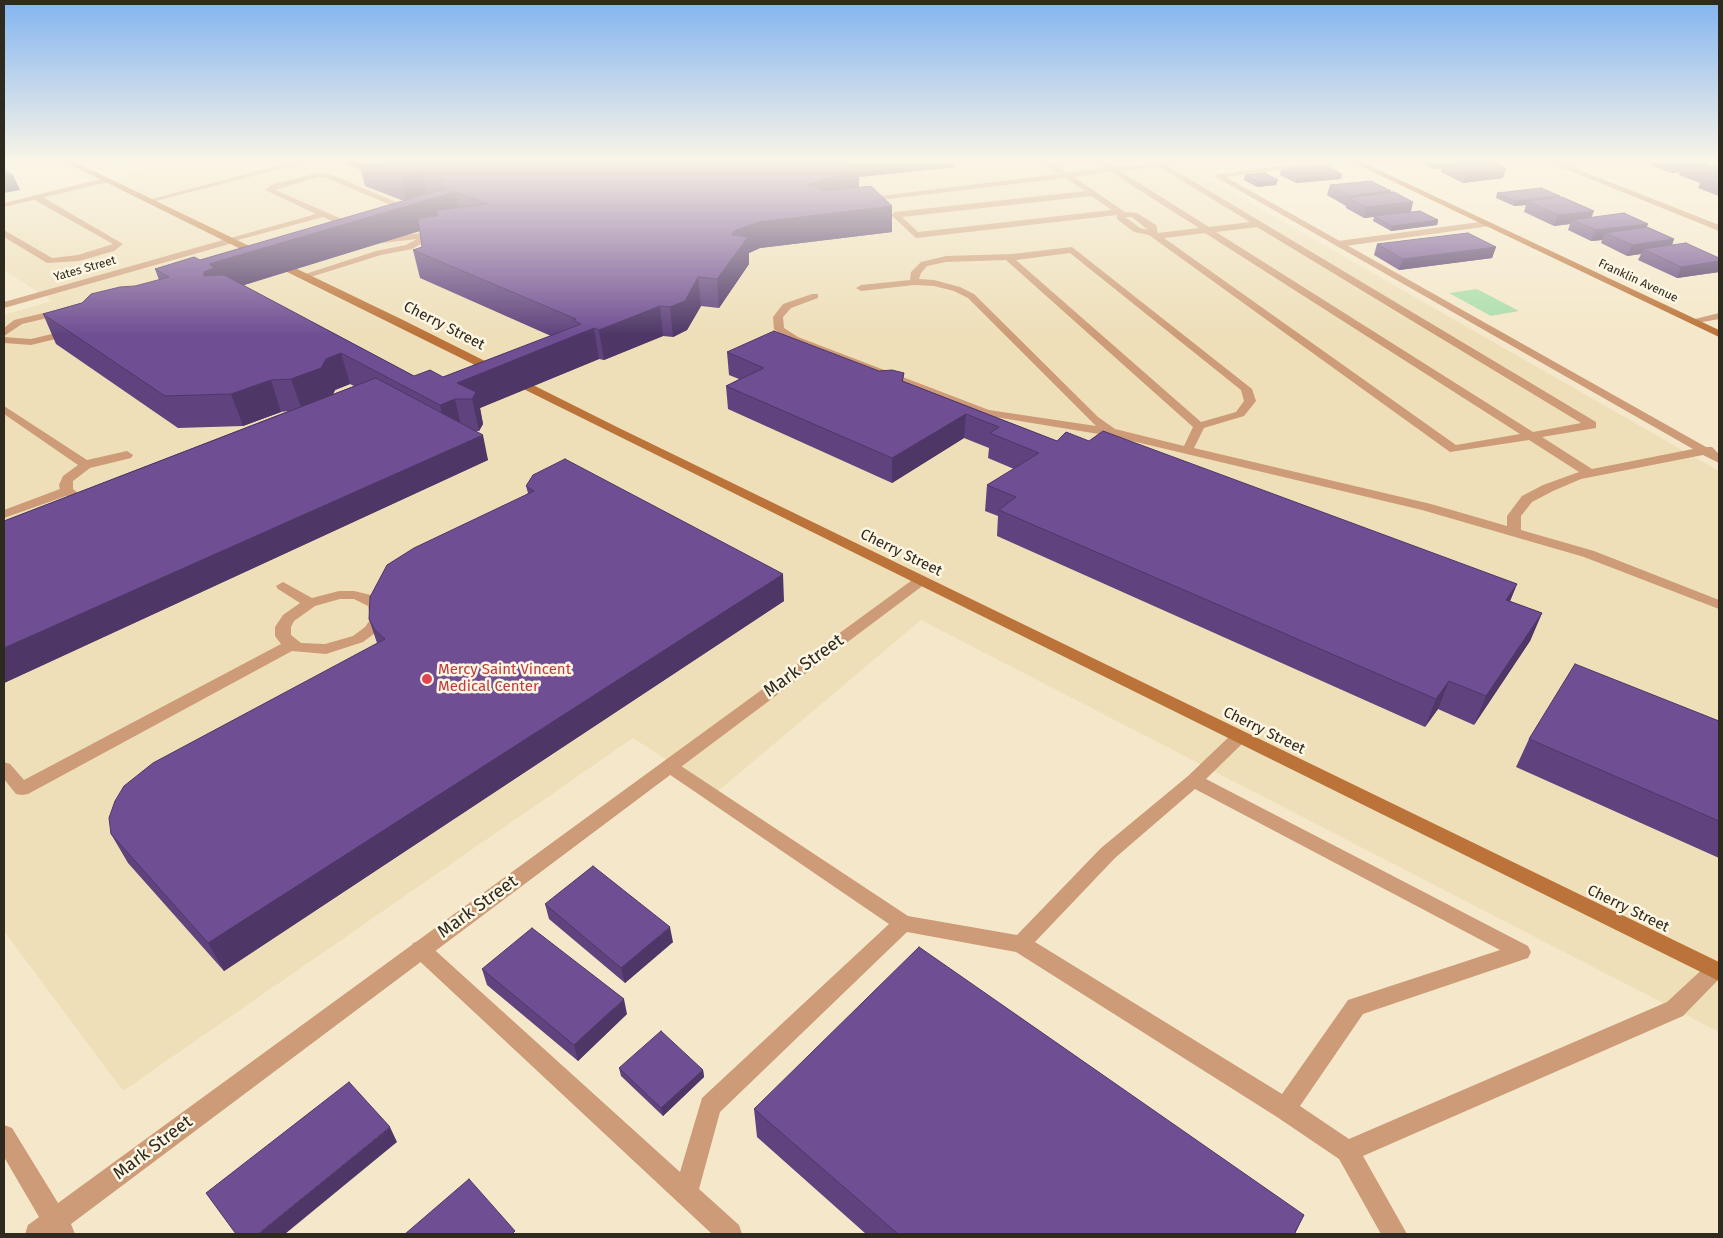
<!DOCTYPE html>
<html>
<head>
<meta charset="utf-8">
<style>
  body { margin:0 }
  #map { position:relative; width:1723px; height:1238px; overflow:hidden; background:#f5e8ca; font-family:"Fira Sans",sans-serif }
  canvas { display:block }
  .frame { position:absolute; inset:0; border:5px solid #2f2a1f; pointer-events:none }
</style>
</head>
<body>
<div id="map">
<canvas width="1723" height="1238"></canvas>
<div class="frame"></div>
</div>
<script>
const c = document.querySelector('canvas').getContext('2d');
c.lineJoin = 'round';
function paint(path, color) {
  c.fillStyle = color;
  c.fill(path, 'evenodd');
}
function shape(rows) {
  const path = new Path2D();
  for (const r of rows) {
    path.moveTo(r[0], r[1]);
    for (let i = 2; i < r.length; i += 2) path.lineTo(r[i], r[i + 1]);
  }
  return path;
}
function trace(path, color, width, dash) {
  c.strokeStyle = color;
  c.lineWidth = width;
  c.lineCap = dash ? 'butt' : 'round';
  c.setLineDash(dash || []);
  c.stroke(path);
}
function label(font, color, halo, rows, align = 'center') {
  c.font = font + ' "Fira Sans",sans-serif';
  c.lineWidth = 5;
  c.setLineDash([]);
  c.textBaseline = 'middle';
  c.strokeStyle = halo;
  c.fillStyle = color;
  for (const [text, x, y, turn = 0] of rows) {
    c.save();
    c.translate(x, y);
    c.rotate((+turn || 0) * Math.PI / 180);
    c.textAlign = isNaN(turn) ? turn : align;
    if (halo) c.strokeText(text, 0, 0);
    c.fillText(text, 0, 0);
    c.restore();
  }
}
const built = shape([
  [125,162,1281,162,1196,172,1719,471,1719,1032,921,620,717,792,633,738,123,1091,4,931,4,315,52,301,4,270,4,206,145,171]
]);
const green = shape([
  [1477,289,1519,311,1491,316,1449,293]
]);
const lane = shape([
  [293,162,307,162,148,203,144,201,293,162],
  [1039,162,1049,162,1068,173,1105,168,1096,162,1106,162,1114,167,1176,162,1166,165,1596,422,1596,428,1542,437,1592,469,1693,449,1214,176,1218,174,1313,162,1337,162,1226,177,1706,447,1712,447,1719,454,1719,463,1703,455,1581,479,1553,491,1532,502,1521,516,1521,530,1594,551,1719,600,1719,609,1584,557,1422,510,1111,436,983,415,790,341,774,329,773,317,783,304,812,294,818,294,818,298,791,308,783,317,784,328,798,337,989,410,1096,426,968,298,954,291,934,286,914,285,861,291,856,288,861,285,910,280,911,272,921,262,946,256,1012,254,1072,247,1252,389,1256,401,1244,416,1204,428,1194,448,1431,504,1507,526,1507,516,1522,496,1543,485,1579,472,1529,440,1450,452,1149,235,1134,232,1117,219,1117,215,916,238,891,215,895,212,1085,191,1065,178,863,202,859,200,863,198,1059,174,1039,162],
  [1158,166,1250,222,1209,227,1120,171,1158,166],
  [1111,172,1199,228,1158,233,1156,225,1137,213,1125,212,1074,177,1111,172],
  [1091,196,1112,210,918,232,902,217,1091,196],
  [1125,217,1132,217,1148,230,1140,228,1125,217],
  [1257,227,1581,423,1533,432,1216,232,1257,227],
  [1205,233,1520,434,1456,445,1164,238,1205,233],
  [1070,253,1241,390,1244,401,1236,412,1201,422,1016,260,1070,253],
  [1006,260,1193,427,1184,446,1115,429,1098,417,974,294,960,287,934,280,919,279,921,273,927,266,946,262,1006,260],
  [1548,162,1559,162,1719,225,1719,231,1548,162],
  [318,173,330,174,417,211,410,213,326,178,318,177,275,190,358,226,358,230,352,230,323,217,227,243,227,239,316,214,265,190,273,184,318,173],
  [33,195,39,195,123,244,114,251,79,261,47,263,4,237,4,230,52,258,78,255,113,244,33,199,33,195],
  [433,223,440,225,424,242,412,249,381,255,304,279,299,276,376,251,406,245,417,239,382,243,372,238,376,235,383,237,423,233,433,223],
  [52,311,57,314,56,316,22,324,4,336,4,328,14,320,52,311],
  [1719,313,1719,319,1692,324,1687,321,1719,313],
  [71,325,76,328,68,336,31,345,4,343,4,337,31,339,60,332,71,325],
  [4,406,87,460,127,451,133,455,131,458,90,468,73,481,73,489,78,493,96,495,98,498,96,501,75,500,66,496,4,518,4,510,60,489,59,485,63,476,78,465,4,414,4,406],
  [283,582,312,598,339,591,354,591,371,595,382,604,385,612,385,621,375,633,363,642,326,654,292,651,28,794,22,795,16,794,4,779,4,762,10,764,24,780,281,644,275,636,275,627,283,615,300,603,278,589,276,586,283,582],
  [340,599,354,599,368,606,370,620,365,627,353,636,325,644,301,643,291,635,291,627,294,621,315,606,340,599],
  [1239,731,1245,733,1247,737,1245,741,1206,779,1528,946,1531,952,1528,958,1363,1014,1300,1106,1349,1139,1667,1002,1708,964,1715,961,1719,963,1719,979,1683,1016,1363,1156,1407,1234,1381,1234,1339,1159,1277,1117,1016,952,907,932,720,1112,699,1189,739,1225,742,1234,712,1234,413,955,410,949,413,943,420,941,427,943,680,1172,702,1098,889,924,663,770,660,766,663,762,669,760,675,762,908,916,1017,935,1101,848,1188,776,1233,733,1239,731],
  [1195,789,1500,950,1348,1000,1282,1094,1035,942,1115,858,1195,789]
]);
const street = shape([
  [105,178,108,178,108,182,4,207,4,203,105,178],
  [1487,221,1491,224,1490,226,1338,247,1334,244,1338,241,1487,221],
  [230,238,234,241,233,243,4,308,4,302,230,238],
  [920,577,925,578,927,581,925,584,71,1224,75,1234,25,1234,28,1225,39,1217,4,1157,4,1125,12,1128,58,1203,915,578,920,577]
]);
const secondary = shape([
  [65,162,75,162,401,319,619,428,1719,962,1719,981,65,162],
  [1352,162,1362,162,1719,330,1719,337,1352,162]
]);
const wall = shape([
  [342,162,954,162,954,167,859,177,859,188,892,232,760,248,749,253,749,264,719,308,701,306,687,330,673,337,663,336,604,360,599,359,480,408,483,424,479,431,476,431,488,460,4,683,4,521,288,411,281,412,243,426,178,428,56,344,43,314,159,280,155,269,200,260,404,201,365,186,361,170],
  [420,231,422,247,413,250,420,278,551,336,443,377,414,376,243,285],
  [350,384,354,386,333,394,335,390],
  [1418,162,1492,162,1506,168,1503,178,1463,183,1441,172,1442,168,1433,169],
  [1651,162,1703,162,1708,167,1719,167,1719,196,1698,188,1700,183,1679,175,1680,172,1671,173,1650,165],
  [1281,170,1341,179,1296,183,1280,175],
  [1245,175,1276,185,1257,187,1244,180],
  [1330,185,1391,191,1391,193,1413,202,1411,212,1438,220,1437,225,1391,231,1373,221,1374,217,1364,218,1346,208,1346,206,1327,195],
  [1497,193,1559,197,1591,217,1647,227,1674,239,1672,245,1719,258,1719,272,1677,278,1638,260,1641,254,1627,256,1601,243,1602,240,1591,241,1568,230,1570,224,1554,226,1524,212,1526,205,1514,206,1496,198],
  [1377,244,1496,247,1492,258,1399,270,1374,255],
  [727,352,879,371,904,373,903,381,1057,441,1089,441,1517,584,1510,601,1542,613,1530,641,1474,725,1438,709,1425,727,997,536,998,516,985,511,987,485,1014,469,988,458,989,448,964,438,892,483,728,409,726,386,739,379,729,375],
  [526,486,784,601,224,971,128,863,111,834,377,643,369,619,528,493],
  [1719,721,1719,858,1516,767,1529,739],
  [545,904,673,942,625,983,549,919],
  [482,969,627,1014,578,1061,487,985],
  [619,1068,703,1070,704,1077,663,1116,621,1076],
  [754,1109,1304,1215,1295,1234,866,1234,757,1137]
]);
const shadedWall = shape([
  [841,162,954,162,954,167,859,177,859,192,809,211,808,185],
  [1435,162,1483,162,1443,163,1442,168,1433,169],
  [1709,164,1707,169,1681,170,1680,172,1671,173,1673,168],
  [1506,168,1503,178,1463,183,1466,173],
  [422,171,427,196,407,202,401,177],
  [1342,174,1341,179,1296,183,1297,178],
  [13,175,20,190,4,193,4,177],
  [1278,180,1276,185,1257,187,1258,182],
  [1391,191,1388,201,1349,198,1349,196],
  [455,192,461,218,222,292,204,276,204,272,209,264],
  [1560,196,1558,201,1527,201,1526,205,1514,206,1515,201],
  [1413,202,1410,212,1364,218,1366,207],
  [892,206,892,232,760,248,749,253,749,264,719,308,717,279,732,235,734,231,759,222],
  [1594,211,1590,221,1572,220,1570,224,1554,226,1558,215],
  [1438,220,1437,225,1391,231,1392,226],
  [1648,224,1644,234,1605,233,1602,240,1591,241,1596,230],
  [1674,239,1670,250,1643,249,1641,254,1627,256,1632,245],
  [1496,247,1492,258,1399,270,1403,259],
  [1719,261,1719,272,1677,278,1681,267],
  [698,277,701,306,687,330,673,337,670,307],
  [660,306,663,336,604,360,599,330],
  [594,328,599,359,480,408,483,424,479,431,472,399,457,383],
  [341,353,350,384,335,390,331,399,302,410,291,379,326,359],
  [271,380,281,412,243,426,231,394],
  [455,399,462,431,448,438,440,405],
  [966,414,964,438,892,483,892,458],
  [483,435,488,460,4,683,4,648],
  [783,574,784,601,224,971,208,943],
  [1517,584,1506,611,1506,600],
  [1542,613,1530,641,1474,725,1486,696],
  [1449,681,1438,709,1425,727,1436,699],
  [670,927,673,942,625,983,621,968],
  [624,999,627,1014,578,1061,574,1045],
  [703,1070,704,1077,663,1116,661,1108],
  [390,1127,397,1142,285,1234,258,1234]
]);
const building = shape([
  [362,162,843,162,859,167,808,185,826,191,871,186,892,206,759,222,734,231,732,235,748,237,717,279,698,277,685,301,670,307,660,306,599,330,594,328,457,383,476,392,472,399,455,399,440,405,341,353,326,359,321,368,291,379,271,380,231,394,165,396,43,314,82,303,91,294,120,287,135,286,169,277,155,269,194,257,200,260,447,188,435,184,447,181,422,171,401,177,362,162],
  [455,192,488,204,437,210,437,216,418,218,422,247,413,250,576,319,573,320,581,324,443,377,430,370,414,376,224,275,204,276,204,272,214,268,209,264,455,192],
  [1449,162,1492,162,1506,168,1466,173,1443,163,1449,162],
  [1657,162,1703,162,1709,164,1673,168,1657,162],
  [1325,165,1342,174,1297,178,1281,170,1325,165],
  [1717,166,1719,167,1719,176,1702,178,1681,170,1717,166],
  [4,170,13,175,4,177,4,170],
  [1265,173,1278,180,1258,182,1245,175,1265,173],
  [1719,176,1719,185,1702,178,1719,176],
  [1371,181,1391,191,1349,196,1330,185,1371,181],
  [1541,188,1560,196,1515,201,1497,193,1541,188],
  [1394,192,1413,202,1366,207,1348,198,1394,192],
  [1562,197,1594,211,1558,215,1527,201,1562,197],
  [1420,211,1438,220,1392,226,1374,216,1420,211],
  [1624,213,1648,224,1596,230,1572,220,1624,213],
  [1647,227,1674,239,1632,245,1605,233,1647,227],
  [1468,233,1496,247,1403,259,1377,244,1468,233],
  [1686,243,1719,258,1719,261,1681,267,1643,249,1686,243],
  [774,331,879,371,892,370,904,373,902,381,1057,441,1066,432,1089,441,1103,431,1517,584,1506,600,1542,613,1486,696,1449,681,1436,699,999,510,1016,497,987,485,1039,453,990,433,999,427,966,414,892,458,726,386,764,368,727,352,774,331],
  [376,378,483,435,4,648,4,521,376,378],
  [565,459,783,574,208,943,111,834,109,818,115,801,124,786,153,763,385,639,375,630,369,619,370,597,387,565,414,548,534,491,526,486,533,475,565,459],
  [1575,664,1719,721,1719,821,1529,739,1575,664],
  [593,866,670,927,621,968,545,904,593,866],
  [532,928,624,999,574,1045,482,969,532,928],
  [919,947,1304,1215,1294,1234,898,1234,754,1109,919,947],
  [661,1031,703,1070,661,1108,619,1068,661,1031],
  [349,1082,390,1127,258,1234,236,1234,206,1193,349,1082],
  [469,1179,515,1231,512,1234,405,1234,469,1179]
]);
const markers = [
  [427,679,6,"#e0444e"]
];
const farStreetnames = [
  ["Yates Street",85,269,-16],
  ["Franklin Avenue",1638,281,25]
];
const streetNames = [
  ["Cherry Street",444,326,27],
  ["Cherry Street",901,553,26],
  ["Cherry Street",1264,731,26],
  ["Cherry Street",1628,909,26]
];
const healthNames = [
  ["Mercy Saint Vincent",438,670],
  ["Medical Center",438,687]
];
const nearStreetnames = [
  ["Mark Street",804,666,-36],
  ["Mark Street",478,907,-36],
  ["Mark Street",153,1148,-37]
];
paint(built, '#eedfb9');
paint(green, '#aaddac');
paint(lane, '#cd9b77');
paint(street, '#cd9b77');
paint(secondary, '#bb7339');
paint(wall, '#60437e');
paint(shadedWall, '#4e3767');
paint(building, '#704e93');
trace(building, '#4e3767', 1);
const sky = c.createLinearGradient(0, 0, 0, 335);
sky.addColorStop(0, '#83b4f0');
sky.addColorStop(0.48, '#faf5e7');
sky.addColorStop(1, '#faf5e700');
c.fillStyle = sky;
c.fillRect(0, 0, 1723, 335);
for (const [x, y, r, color] of markers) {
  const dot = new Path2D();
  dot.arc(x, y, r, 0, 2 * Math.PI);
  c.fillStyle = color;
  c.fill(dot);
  trace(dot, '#fdf6e3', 2);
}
label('12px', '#2f2a1f', '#fdf6e3', farStreetnames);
label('15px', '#2f2a1f', '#fdf6e3', streetNames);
label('15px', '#be3a42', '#fdf6e3', healthNames, 'left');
label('18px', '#2f2a1f', '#fdf6e3', nearStreetnames);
</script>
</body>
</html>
